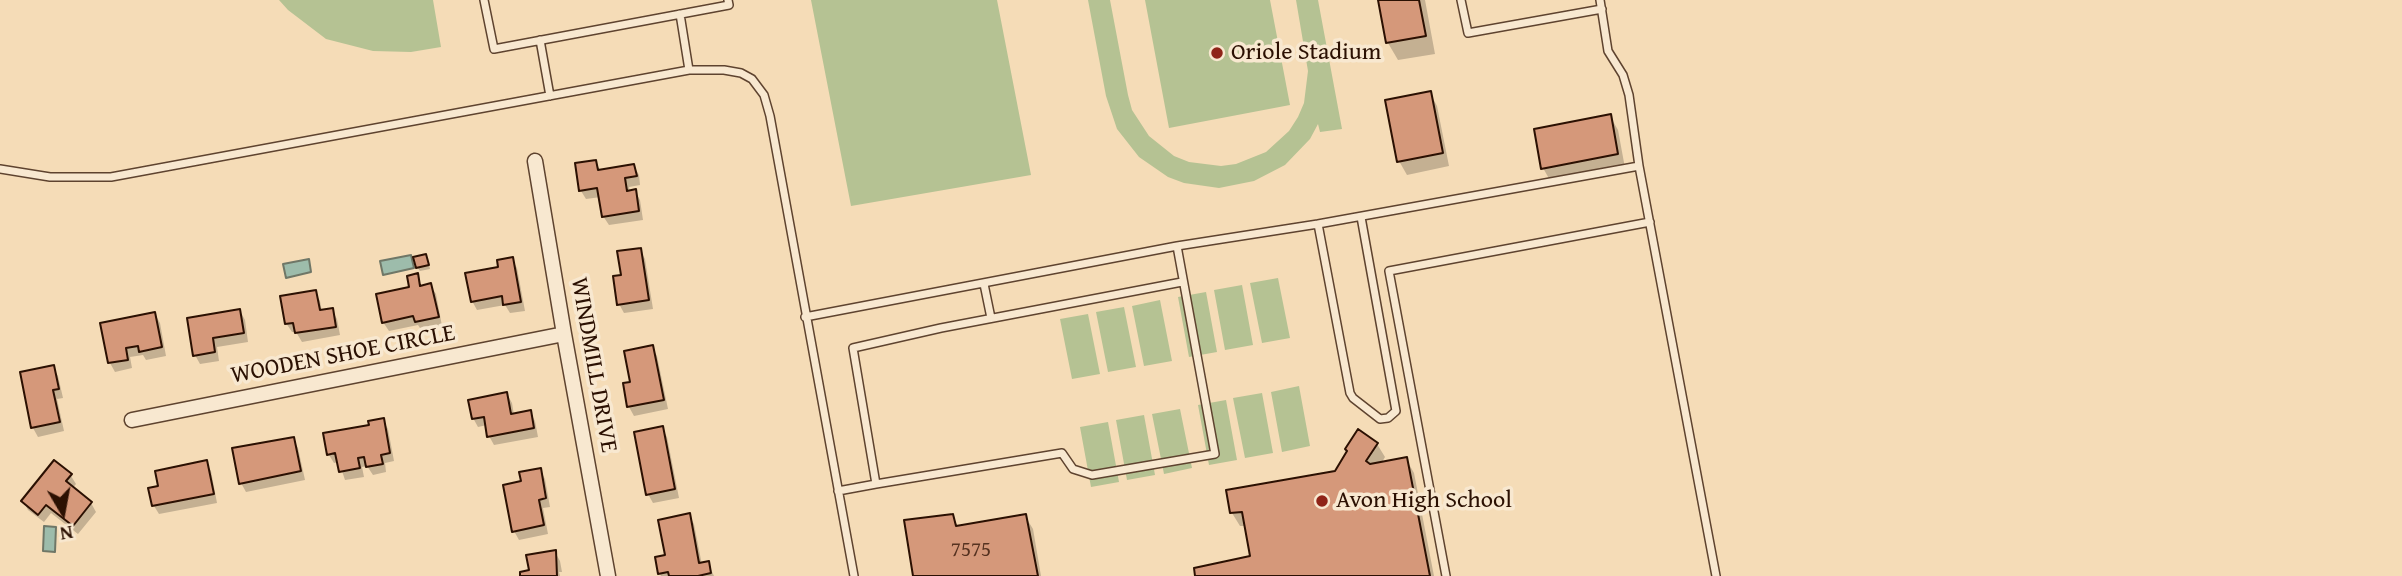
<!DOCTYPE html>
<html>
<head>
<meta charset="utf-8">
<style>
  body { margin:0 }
  #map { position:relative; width:2402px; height:576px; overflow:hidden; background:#f5dcb7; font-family:"Gentium Book Plus",serif }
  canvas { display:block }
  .north { position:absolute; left:28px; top:478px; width:70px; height:70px; -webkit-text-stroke:5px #f8e8d0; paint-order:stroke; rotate:170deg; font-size:19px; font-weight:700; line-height:28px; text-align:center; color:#2b1002 }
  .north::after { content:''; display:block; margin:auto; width:24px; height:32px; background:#2b1002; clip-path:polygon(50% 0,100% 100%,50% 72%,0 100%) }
</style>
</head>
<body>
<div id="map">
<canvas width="2402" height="576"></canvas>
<div class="north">N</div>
</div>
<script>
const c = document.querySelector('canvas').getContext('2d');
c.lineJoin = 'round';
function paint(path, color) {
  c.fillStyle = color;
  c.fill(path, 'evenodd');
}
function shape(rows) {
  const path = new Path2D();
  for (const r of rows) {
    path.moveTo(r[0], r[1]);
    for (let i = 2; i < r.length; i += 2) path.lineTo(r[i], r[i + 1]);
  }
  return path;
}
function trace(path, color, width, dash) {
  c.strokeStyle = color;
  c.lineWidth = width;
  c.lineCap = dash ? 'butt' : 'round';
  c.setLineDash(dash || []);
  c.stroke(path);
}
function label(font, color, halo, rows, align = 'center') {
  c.font = font + ' "Gentium Book Plus",serif';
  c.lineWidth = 7;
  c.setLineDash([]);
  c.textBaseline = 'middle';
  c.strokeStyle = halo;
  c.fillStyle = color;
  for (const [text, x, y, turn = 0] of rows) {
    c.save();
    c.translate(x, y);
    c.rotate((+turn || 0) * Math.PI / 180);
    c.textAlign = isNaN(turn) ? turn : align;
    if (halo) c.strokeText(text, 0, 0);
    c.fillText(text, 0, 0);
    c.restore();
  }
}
const green = shape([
  [279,0,433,0,441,47,411,52,373,51,326,39,288,10],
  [811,0,997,0,1031,175,851,206],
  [1088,0,1110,0,1128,95,1132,110,1149,136,1174,156,1189,162,1221,166,1236,164,1266,152,1289,131,1298,117,1304,103,1308,71,1296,0,1318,0,1342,129,1320,132,1318,124,1310,139,1285,165,1254,181,1219,188,1184,183,1168,177,1139,157,1117,129,1106,96],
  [1145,0,1270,0,1290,105,1169,128],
  [1278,278,1290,338,1262,343,1250,283],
  [1242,285,1253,345,1225,350,1214,290],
  [1206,292,1217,352,1189,357,1178,297],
  [1160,300,1172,361,1144,366,1132,306],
  [1124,307,1136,367,1108,372,1096,312],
  [1088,314,1100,374,1072,379,1060,319],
  [1299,386,1310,446,1282,452,1271,392],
  [1262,393,1273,453,1245,458,1233,398],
  [1226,400,1237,460,1209,465,1198,405],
  [1180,409,1192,468,1164,474,1152,414],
  [1144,415,1155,475,1127,480,1116,420],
  [1108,422,1119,482,1091,487,1080,427]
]);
const water = shape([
  [411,255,414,268,383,275,380,261,411,255],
  [309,259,311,272,286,278,283,264,309,259],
  [44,526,56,527,55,552,43,551,44,526]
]);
const shadow = shape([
  [1380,0,1425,0,1435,54,1398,60,1388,43],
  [1430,93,1437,106,1449,166,1407,175,1399,161],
  [1610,116,1618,130,1625,168,1551,182,1543,168],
  [595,162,601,171,634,166,639,175,640,185,629,187,630,192,635,191,640,200,643,220,609,225,603,216,601,197,586,199,581,191],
  [640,250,645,259,653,309,624,313,619,304,623,277],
  [512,259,517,268,525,311,510,313,505,305,477,310,472,301,500,268],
  [428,260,430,269,420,271,418,268],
  [417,275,422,287,430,285,436,294,442,326,422,331,418,325,389,331,383,322,411,288],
  [315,292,320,301,322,312,332,310,337,319,340,335,302,342,296,332,292,332,286,323],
  [240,311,245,320,248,342,217,347,219,361,200,364,195,355],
  [155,314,160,323,166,356,146,360,143,355,130,357,132,368,115,372,110,363,102,324],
  [652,347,657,356,668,409,634,416,629,407,625,385,632,383],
  [53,367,58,376,63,398,57,399,64,431,38,437,33,428,22,374],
  [507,394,512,403,514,415,530,412,535,421,538,437,494,445,489,436,487,425,478,427,473,418],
  [383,420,388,429,394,461,385,463,386,472,373,475,367,466,362,467,364,477,345,480,339,462,334,463,329,455,325,435,371,426],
  [662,428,667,437,679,498,653,503,648,494],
  [293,439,298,448,305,480,246,492,241,483],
  [1377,444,1385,457,1381,464,1406,459,1414,473,1434,576,1197,576,1252,557,1246,526,1240,526,1232,513,1336,472],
  [206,462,211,471,217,503,159,514,154,506,160,487],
  [540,470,545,479,550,507,543,508,548,534,519,540,514,531,523,483],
  [71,476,76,484,72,489,91,503,96,512,78,534,51,513,44,522,28,510,23,501],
  [689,515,694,524,702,565,708,563,714,576,661,576,660,574],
  [952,516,959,528,1025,516,1033,529,1041,576,915,576],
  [555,552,560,561,562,572,559,572,560,576,522,576]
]);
const building = shape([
  [1378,0,1419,0,1426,36,1386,43,1378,0],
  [1431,91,1443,153,1397,162,1385,100,1431,91],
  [1611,114,1618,154,1541,169,1534,129,1611,114],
  [596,160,598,170,634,164,637,176,625,178,627,191,636,189,639,211,602,217,597,188,579,191,575,163,596,160],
  [641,248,649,300,617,305,613,276,621,275,617,251,641,248],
  [426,254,429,265,416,268,413,257,426,254],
  [513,257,521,302,503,305,502,296,471,302,465,273,498,267,497,260,513,257],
  [418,273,420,286,431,283,439,317,415,322,413,316,382,323,376,294,409,287,407,276,418,273],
  [316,290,320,310,333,308,336,327,295,333,293,323,285,324,280,296,316,290],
  [240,309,244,333,213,338,215,352,193,356,187,318,240,309],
  [155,312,162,347,139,352,138,346,126,348,128,360,108,363,100,323,155,312],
  [653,345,664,400,627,407,623,383,630,382,624,351,653,345],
  [54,365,59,389,53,390,60,422,31,428,20,372,54,365],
  [507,392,511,414,531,410,534,428,487,437,484,417,472,419,468,400,507,392],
  [384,418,390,453,381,455,383,464,366,467,364,457,358,458,360,468,339,472,335,453,327,455,323,433,369,425,368,421,384,418],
  [663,426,675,489,646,495,634,432,663,426],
  [1358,429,1378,443,1366,461,1370,464,1407,457,1430,576,1195,576,1194,568,1250,556,1242,512,1230,513,1226,490,1335,471,1347,451,1345,449,1358,429],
  [294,437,301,471,239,484,232,448,294,437],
  [54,460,72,474,66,481,92,502,73,526,46,505,38,515,21,501,54,460],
  [207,460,214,494,152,506,148,488,158,486,155,471,207,460],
  [541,468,546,498,539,500,544,525,512,532,503,485,521,481,519,472,541,468],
  [690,513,699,563,709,561,711,573,698,576,669,576,668,572,658,574,655,557,665,555,658,520,690,513],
  [953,514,956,526,1026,514,1038,576,913,576,904,520,953,514],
  [556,550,557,576,520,576,520,572,529,570,526,555,556,550]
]);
const service = shape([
  [484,0,494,49,729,5,728,0],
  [1461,0,1468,33,1602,9],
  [1600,0,1608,51,1623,75,1629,95,1639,166],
  [680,14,689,70],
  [540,40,550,96],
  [0,169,50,177,111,177,689,70,724,70,741,73,752,79,764,95,770,116,854,576],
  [1318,224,1350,393,1353,398,1380,419,1388,418,1396,411,1361,217],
  [1177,246,1215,454,1092,475,1073,469,1062,453,876,484,853,348,941,328,1182,282],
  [984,284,991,318],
  [805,317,1177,246,1318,224,1639,166,1716,576],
  [838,491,876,484],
  [1446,576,1389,271,1650,222]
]);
const minor = shape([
  [535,161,564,334,608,576],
  [132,420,564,334]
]);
const markers = [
  [1217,53,7,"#8f2418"],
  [1322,501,7,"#8f2418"]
];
const numberNames = [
  ["7575",971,551]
];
const poiNames = [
  ["Oriole Stadium",1231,53],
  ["Avon High School",1336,501]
];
const streetNames = [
  ["WOODEN SHOE CIRCLE",343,355,-11],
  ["WINDMILL DRIVE",593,365,80]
];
paint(green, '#b5c293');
paint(water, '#9dbcab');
trace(water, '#6f7767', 2);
paint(shadow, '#0003');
paint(building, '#d5987a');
trace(building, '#2b1002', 2);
trace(service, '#5e432f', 10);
trace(minor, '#5e432f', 17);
trace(service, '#f8e8d0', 7);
trace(minor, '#f8e8d0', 14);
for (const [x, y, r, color] of markers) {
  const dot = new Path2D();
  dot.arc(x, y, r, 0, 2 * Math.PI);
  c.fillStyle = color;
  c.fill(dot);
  trace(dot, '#f8e8d0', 2.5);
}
label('21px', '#563220', null, numberNames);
label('24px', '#2b1002', '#f8e8d0', poiNames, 'left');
label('24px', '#2b1002', '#f8e8d0', streetNames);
</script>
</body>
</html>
